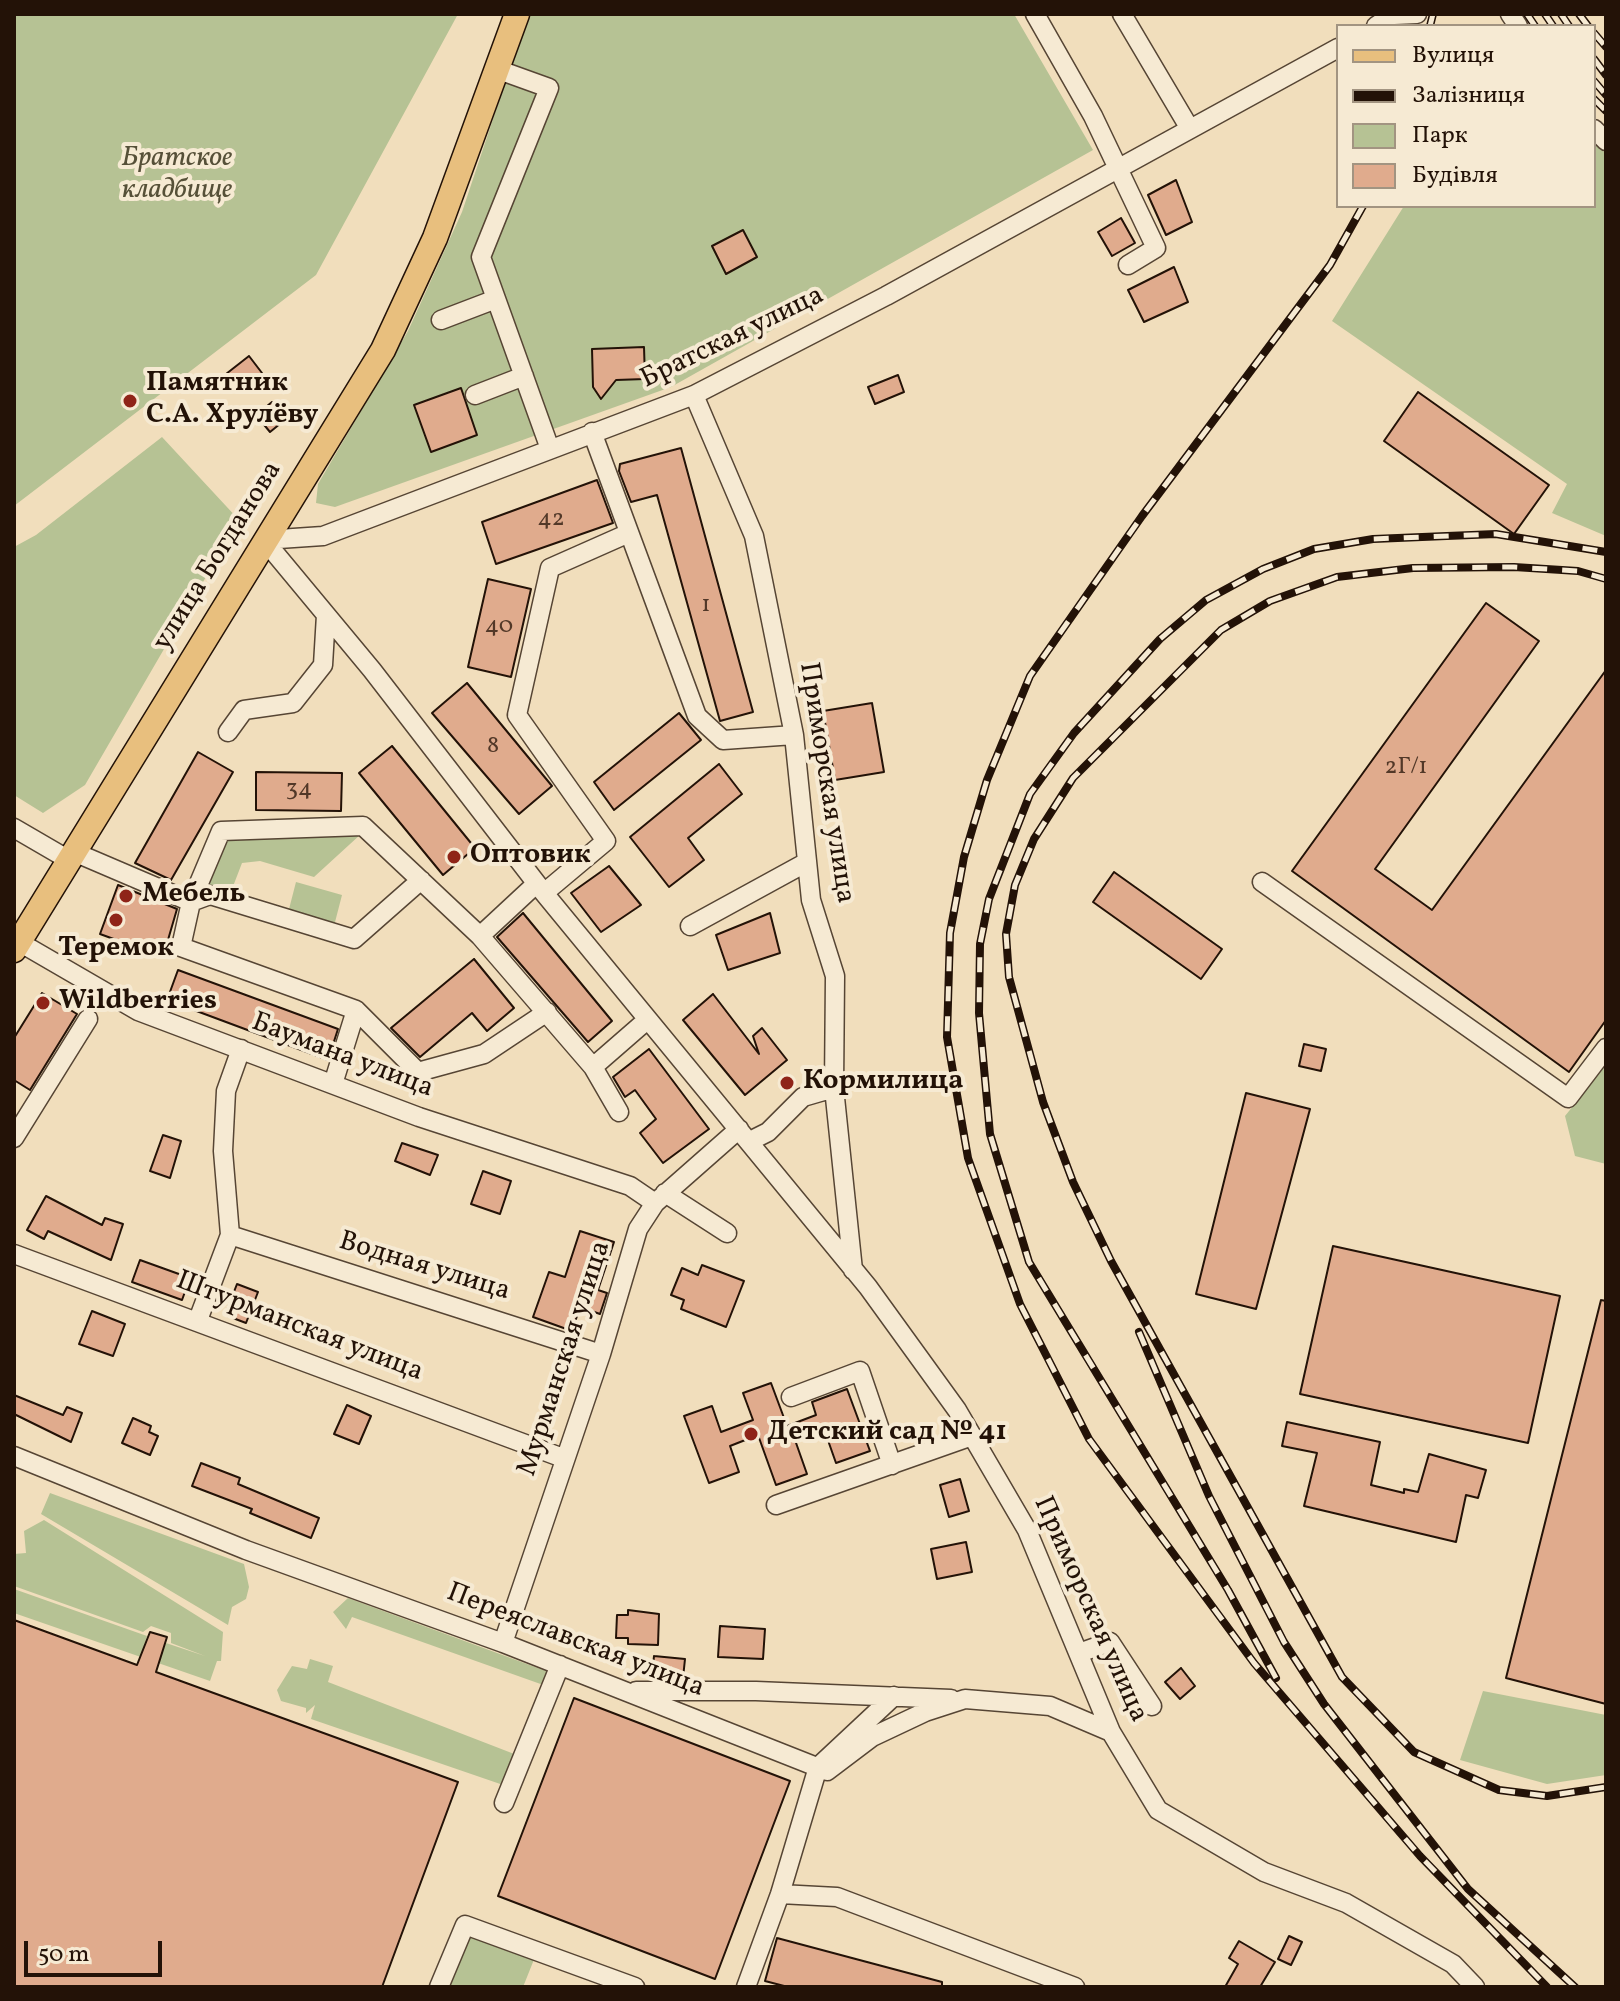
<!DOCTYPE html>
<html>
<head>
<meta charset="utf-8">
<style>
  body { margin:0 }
  #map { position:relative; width:1620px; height:2001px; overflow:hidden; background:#f1debc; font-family:Vollkorn,serif }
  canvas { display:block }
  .frame { position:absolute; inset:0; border:16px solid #231207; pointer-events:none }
  .legend { position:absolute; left:1336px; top:24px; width:260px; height:184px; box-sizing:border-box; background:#f6ead3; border:2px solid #a29481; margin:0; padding:10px 14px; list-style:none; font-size:24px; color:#231207 }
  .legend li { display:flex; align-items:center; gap:16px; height:40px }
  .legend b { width:40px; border:2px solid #a29481 }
  .scale { position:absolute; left:24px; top:1941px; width:138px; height:36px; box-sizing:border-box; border:4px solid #231207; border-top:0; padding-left:10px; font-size:24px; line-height:28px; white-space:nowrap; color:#231207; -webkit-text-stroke:6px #f6ead3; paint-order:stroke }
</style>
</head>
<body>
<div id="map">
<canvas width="1620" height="2001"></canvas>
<div class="frame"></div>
<ul class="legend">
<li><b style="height:10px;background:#e8bf7e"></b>Вулиця</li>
<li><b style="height:10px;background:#231207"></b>Залізниця</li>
<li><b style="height:22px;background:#b6c294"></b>Парк</li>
<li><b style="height:22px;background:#e0ab8d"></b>Будівля</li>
</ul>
<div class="scale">50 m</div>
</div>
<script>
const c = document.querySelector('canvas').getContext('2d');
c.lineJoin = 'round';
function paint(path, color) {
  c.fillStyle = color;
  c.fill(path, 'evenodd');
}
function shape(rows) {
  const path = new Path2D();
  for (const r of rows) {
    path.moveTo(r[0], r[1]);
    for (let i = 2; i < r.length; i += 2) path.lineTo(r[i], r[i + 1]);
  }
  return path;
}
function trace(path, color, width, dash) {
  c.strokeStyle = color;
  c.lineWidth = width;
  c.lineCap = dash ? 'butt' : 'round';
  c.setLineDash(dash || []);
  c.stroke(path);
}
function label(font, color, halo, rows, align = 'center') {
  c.font = font + ' Vollkorn,serif';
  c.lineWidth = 8;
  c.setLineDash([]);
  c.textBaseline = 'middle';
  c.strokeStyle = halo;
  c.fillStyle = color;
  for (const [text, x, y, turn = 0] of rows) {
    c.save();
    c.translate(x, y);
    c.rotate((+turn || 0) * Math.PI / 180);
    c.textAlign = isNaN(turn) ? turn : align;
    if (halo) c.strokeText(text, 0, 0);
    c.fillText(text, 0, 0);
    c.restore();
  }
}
const green = shape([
  [14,14,458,14,316,275,14,506],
  [528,14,1014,14,1093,150,671,387,335,507,316,503,318,484,408,331,462,212],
  [1594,141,1606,154,1606,536,1552,513,1567,484,1332,321,1404,206,1594,206],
  [162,437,239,520,85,785,43,813,14,795,14,547,36,535],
  [361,834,314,877,260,861,242,863,232,889,198,894,222,841],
  [296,882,342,895,334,926,288,913],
  [1606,1065,1606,1164,1575,1156,1565,1116],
  [50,1493,244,1564,249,1587,246,1599,232,1607,228,1625,41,1514],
  [44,1520,223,1632,221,1661,217,1661,210,1681,14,1613,14,1589,147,1636,143,1649,161,1656,166,1643,205,1656,171,1643,171,1633,151,1626,143,1632,14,1586,14,1554,26,1553,24,1531],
  [348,1598,554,1674,549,1687,352,1617,346,1629,333,1612],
  [310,1659,333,1666,328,1682,522,1757,509,1787,311,1719,315,1705,306,1713,306,1708,281,1701,277,1690,292,1666,307,1669],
  [1483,1691,1606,1715,1606,1775,1547,1784,1460,1760],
  [468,1936,535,1957,523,1987,447,1987]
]);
const building = shape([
  [1176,180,1192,222,1166,235,1148,195,1176,180],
  [1121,218,1135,243,1112,256,1098,232,1121,218],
  [743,230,757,257,726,274,712,246,743,230],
  [1174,267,1188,302,1144,322,1128,290,1174,267],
  [644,347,645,379,616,380,601,399,593,387,592,349,644,347],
  [249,356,262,373,239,391,226,374,249,356],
  [898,375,904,392,875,404,868,387,898,375],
  [461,388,477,435,431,452,414,405,461,388],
  [1418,392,1549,485,1514,534,1384,441,1418,392],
  [272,402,286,419,270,432,256,415,272,402],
  [681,448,753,712,720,721,657,495,631,502,619,471,620,464,681,448],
  [597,480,613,523,496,564,482,522,597,480],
  [488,579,531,589,511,677,468,667,488,579],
  [1486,603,1539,641,1375,869,1432,910,1606,670,1606,1020,1569,1072,1292,871,1486,603],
  [467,683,552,786,519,814,432,713,467,683],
  [872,703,884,772,835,780,823,711,872,703],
  [679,713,701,740,614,810,594,782,679,713],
  [392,746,475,848,443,875,359,773,392,746],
  [198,752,233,772,171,880,135,863,198,752],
  [719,764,742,794,688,838,704,860,669,887,630,837,719,764],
  [256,772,342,773,341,811,256,810,256,772],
  [609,866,641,905,601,932,571,893,609,866],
  [1114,872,1222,949,1201,979,1093,902,1114,872],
  [118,885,177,909,163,957,100,934,118,885],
  [523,913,612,1021,588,1042,497,937,523,913],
  [770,913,780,953,728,970,716,935,770,913],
  [474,959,514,1008,487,1031,472,1013,420,1057,391,1028,474,959],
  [178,970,338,1029,328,1060,167,1000,178,970],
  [42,993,77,1014,30,1090,14,1080,14,1038,42,993],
  [713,994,759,1054,753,1036,762,1028,787,1060,745,1095,683,1020,713,994],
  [1304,1044,1326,1049,1321,1071,1299,1066,1304,1044],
  [649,1049,709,1129,663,1163,640,1133,656,1119,635,1090,625,1097,613,1077,649,1049],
  [1246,1093,1310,1109,1256,1309,1196,1294,1246,1093],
  [163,1135,181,1141,170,1178,150,1171,163,1135],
  [402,1143,438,1155,430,1175,395,1161,402,1143],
  [483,1171,511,1181,500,1214,471,1204,483,1171],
  [46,1196,102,1225,105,1218,123,1224,111,1260,48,1231,44,1239,27,1230,46,1196],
  [580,1231,614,1242,598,1290,607,1293,600,1314,580,1307,572,1331,533,1317,549,1272,565,1277,580,1231],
  [1333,1246,1560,1296,1528,1443,1300,1394,1333,1246],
  [140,1260,190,1278,182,1300,132,1282,140,1260],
  [702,1265,744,1281,726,1327,681,1309,684,1300,671,1295,682,1268,698,1275,702,1265],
  [237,1284,258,1292,246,1323,225,1315,237,1284],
  [1601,1300,1606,1301,1606,1704,1506,1678,1601,1300],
  [92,1311,125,1324,113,1356,79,1344,92,1311],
  [771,1383,787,1426,816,1415,812,1402,847,1389,870,1451,836,1463,824,1429,795,1440,807,1474,776,1485,758,1435,730,1446,739,1472,709,1483,684,1416,712,1406,721,1432,753,1420,743,1393,771,1383],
  [14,1395,63,1415,67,1407,82,1413,71,1442,14,1414,14,1395],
  [347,1405,371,1416,359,1444,334,1434,347,1405],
  [133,1418,151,1426,149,1432,158,1436,150,1455,122,1443,133,1418],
  [1287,1422,1380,1442,1371,1485,1404,1493,1404,1489,1418,1492,1429,1454,1486,1470,1478,1498,1466,1495,1456,1542,1304,1506,1317,1453,1282,1446,1287,1422],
  [201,1463,240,1478,238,1484,319,1518,311,1538,250,1513,252,1509,192,1486,201,1463],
  [960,1479,969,1511,949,1517,940,1485,960,1479],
  [966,1542,972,1572,937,1579,931,1549,966,1542],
  [628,1610,659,1614,658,1645,628,1644,628,1638,616,1638,617,1615,628,1615,628,1610],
  [14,1620,137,1665,150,1632,167,1637,156,1672,458,1782,382,1987,14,1987,14,1620],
  [720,1626,765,1629,763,1659,718,1657,720,1626],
  [654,1656,685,1659,683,1678,652,1675,654,1656],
  [1181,1668,1195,1686,1180,1699,1165,1682,1181,1668],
  [574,1698,790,1781,715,1979,498,1896,574,1698],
  [1289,1936,1302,1942,1291,1965,1278,1959,1289,1936],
  [777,1938,942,1982,942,1987,788,1987,765,1981,777,1938],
  [1239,1941,1275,1962,1260,1987,1225,1987,1238,1964,1229,1958,1239,1941]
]);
const minor = shape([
  [1035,14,1093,116,1156,248,1128,265],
  [1122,14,1190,129],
  [1510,14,1518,26],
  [1394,15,1417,14],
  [1376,26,1394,14],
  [499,70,549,88,481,257,550,449],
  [1594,129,1606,141],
  [441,320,496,299],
  [475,395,524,376],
  [694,395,754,536,794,735,811,900,835,976,834,1088,803,1097,768,1132,750,1141],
  [592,432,697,716,723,740,794,735],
  [264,540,372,670,544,893,868,1287,957,1410,1027,1530,1111,1732,1158,1810,1264,1872,1346,1903,1453,1964,1475,1987],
  [264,540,323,536,694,395,886,296,1338,48],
  [228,732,244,710,293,703,323,665,326,615],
  [14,828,69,860],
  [74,852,191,902,181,947,356,1010],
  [1262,882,1568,1098,1606,1048],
  [536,884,480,936,593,1067,619,1112],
  [544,893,606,841,517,715,550,568,629,533],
  [191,902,221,831,363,826,480,936],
  [191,902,210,895,354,939,421,880],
  [690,926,807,862],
  [19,942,138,1011,419,1117,630,1186,655,1203],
  [593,1067,647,1020],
  [333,1084,356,1010,418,1072,484,1054,547,1012],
  [834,1088,853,1270],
  [14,1138,88,1019],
  [665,1193,727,1233],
  [230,1235,223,1151,226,1091,241,1049],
  [14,1254,563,1458],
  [198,1320,230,1235,601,1354],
  [791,1397,860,1371,892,1465],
  [14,1456,246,1550,503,1643,827,1771,872,1737,925,1712,965,1699,1050,1706,1111,1732],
  [776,1505,972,1436],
  [503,1643,601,1354,638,1229,655,1203,739,1129],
  [1079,1653,1110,1642,1152,1706],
  [636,1691,756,1691,951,1699],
  [504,1803,560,1665],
  [780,1894,837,1897,1075,1987],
  [439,1987,465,1925,635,1987],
  [746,1987,780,1894,818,1767,894,1696]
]);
const major = shape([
  [14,950,383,350,435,238,517,14]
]);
const rail = shape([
  [1527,14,1535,26],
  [1545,14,1553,26],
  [1561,14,1569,26],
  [1579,14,1588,26],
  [1430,26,1433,14],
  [1594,33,1606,47],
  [1594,59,1606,75],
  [1594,81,1606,95],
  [1594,99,1606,111],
  [1363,206,1330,265,1142,516,1030,676,987,780,964,857,950,933,947,1037,968,1158,1020,1304,1089,1439,1254,1663,1420,1856,1547,1987],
  [1606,579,1578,571,1514,567,1413,568,1337,577,1270,601,1221,630,1073,778,1034,839,1015,885,1006,934,1009,977,1043,1102,1073,1182,1111,1261,1342,1677,1414,1752,1499,1790,1547,1796,1606,1787],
  [1139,1332,1209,1496,1284,1642,1324,1704,1468,1889,1575,1987],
  [1276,1678,1228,1590,1029,1262,990,1134,979,1013,980,944,989,899,1030,794,1074,733,1160,639,1206,600,1263,569,1314,549,1373,539,1496,534,1606,552]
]);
const markers = [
  [130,401,8,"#8f2418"],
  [454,857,8,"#8f2418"],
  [126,896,8,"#8f2418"],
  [116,920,8,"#8f2418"],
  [43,1003,8,"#8f2418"],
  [787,1083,8,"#8f2418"],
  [751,1434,8,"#8f2418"]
];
const numberNames = [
  ["42",551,521],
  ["1",706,607],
  ["40",499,628],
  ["8",493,748],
  ["2Г/1",1406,769],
  ["34",299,791]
];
const parkNames = [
  ["Братское",177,160],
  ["кладбище",177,192]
];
const streetNames = [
  ["Братская улица",733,339,-26],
  ["улица Богданова",219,557,-58],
  ["Приморская улица",825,783,81],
  ["Баумана улица",342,1057,21],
  ["Водная улица",424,1268,17],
  ["Штурманская улица",299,1328,21],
  ["Мурманская улица",566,1359,-72],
  ["Приморская улица",1089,1610,66],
  ["Переяславская улица",575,1642,21]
];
const poiNames = [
  ["Памятник",146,385],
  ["С.А. Хрулёву",146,417],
  ["Оптовик",470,857],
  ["Мебель",142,896],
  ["Теремок",116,950,"center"],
  ["Wildberries",59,1003],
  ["Кормилица",803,1083],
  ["Детский сад № 41",767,1434]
];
paint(green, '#b6c294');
paint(building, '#e0ab8d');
trace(building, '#231207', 2);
trace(minor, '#564534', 21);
trace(major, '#231207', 27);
trace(minor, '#f6ead3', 18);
trace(major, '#e8bf7e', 24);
trace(rail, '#231207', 8);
trace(rail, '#f6ead3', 5, [15]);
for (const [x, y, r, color] of markers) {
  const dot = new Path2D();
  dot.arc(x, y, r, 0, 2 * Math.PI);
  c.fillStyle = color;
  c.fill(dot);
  trace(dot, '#f6ead3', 3);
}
label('24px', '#523828', null, numberNames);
label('italic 28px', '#565038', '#f6ead3', parkNames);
label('28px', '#231207', '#f6ead3', streetNames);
label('bold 28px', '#231207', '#f6ead3', poiNames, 'left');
</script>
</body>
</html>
